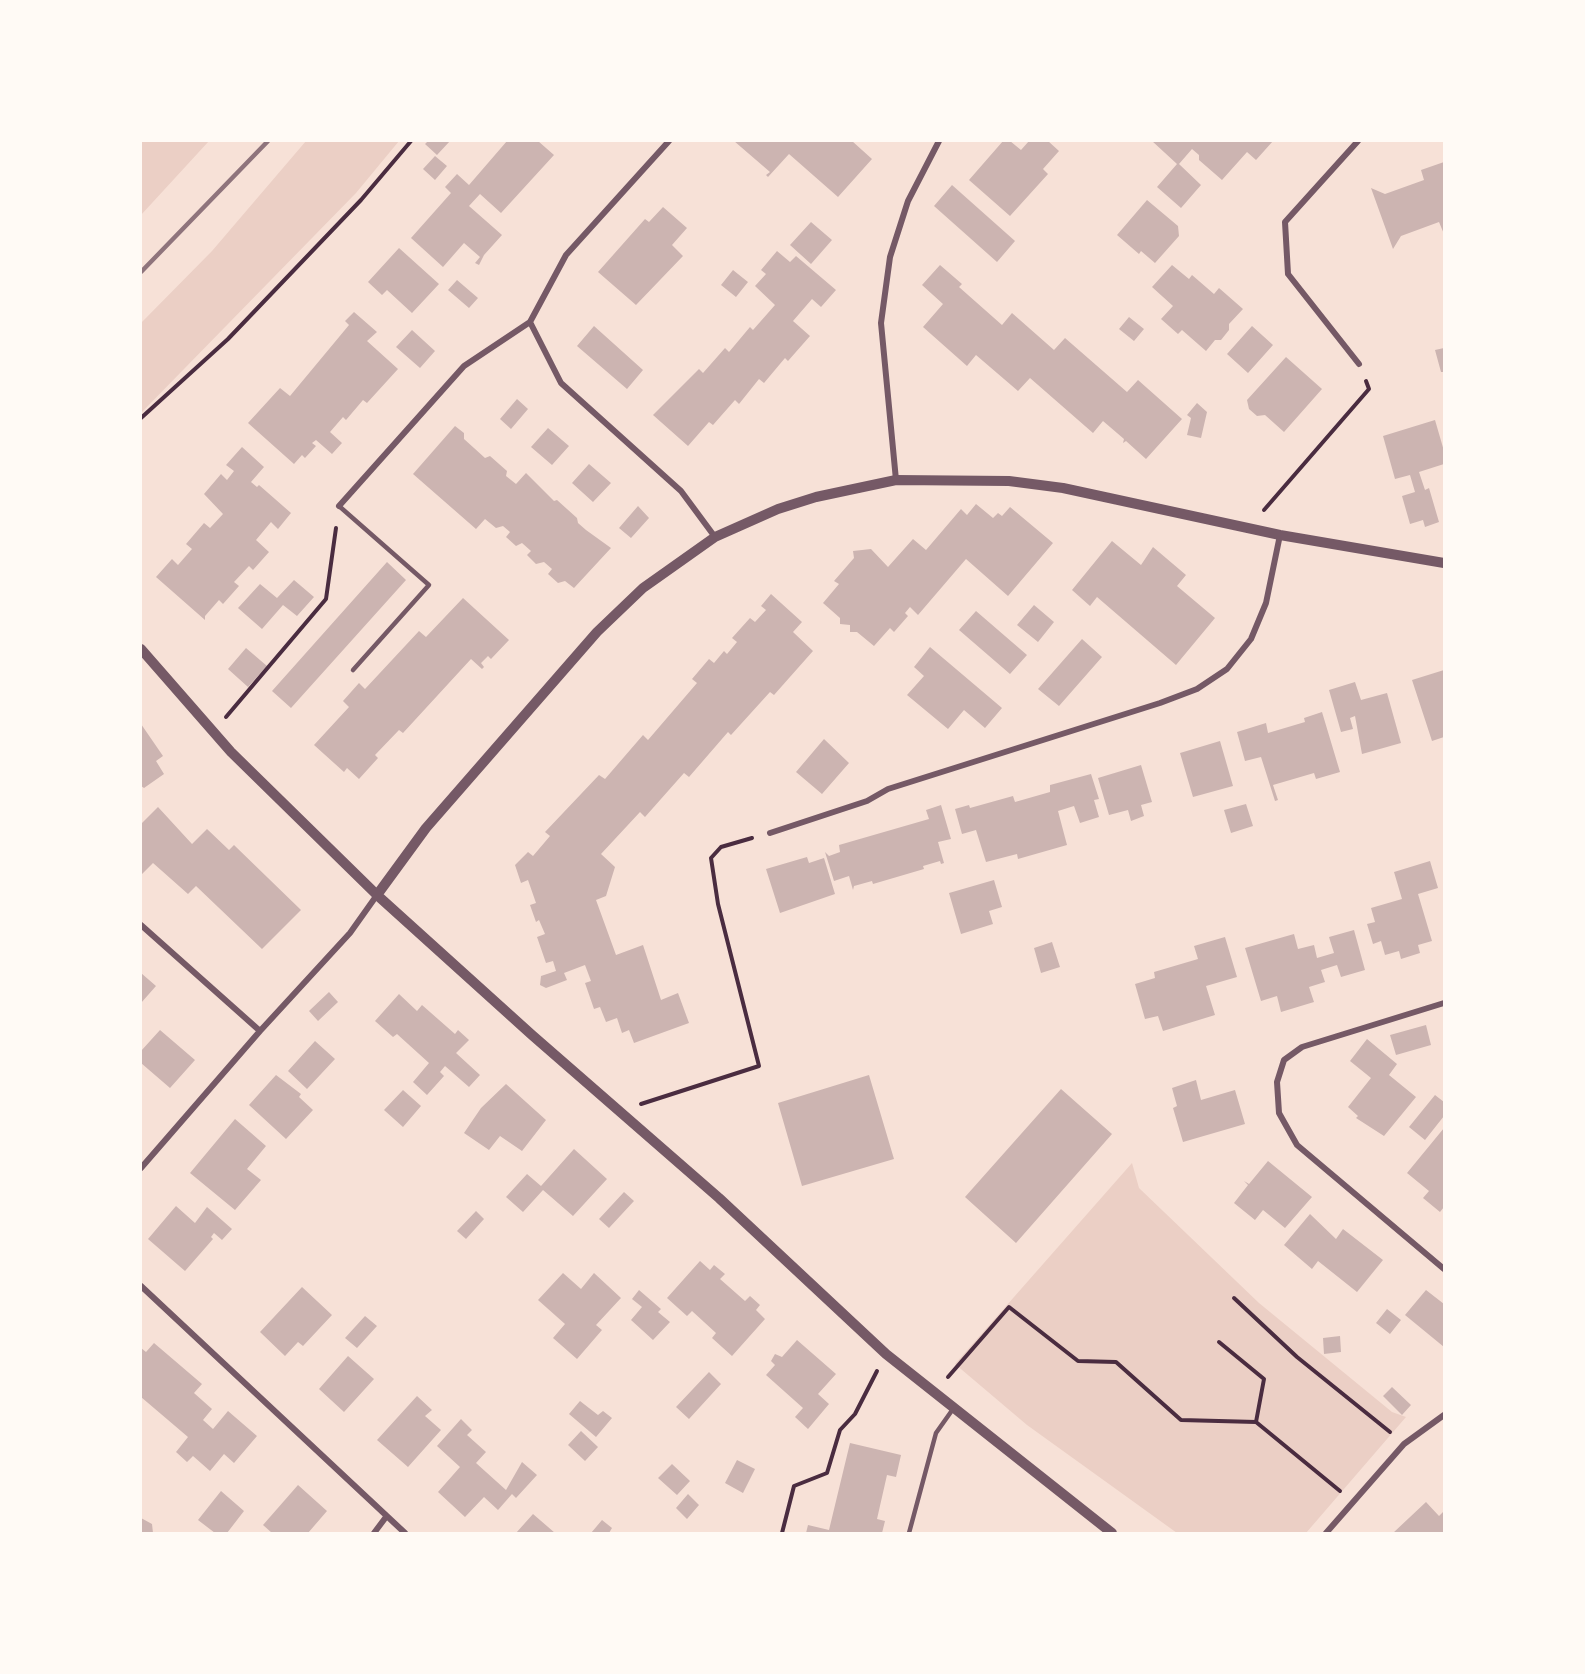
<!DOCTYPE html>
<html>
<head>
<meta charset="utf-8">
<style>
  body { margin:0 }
  #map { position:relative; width:1585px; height:1674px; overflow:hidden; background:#f7e1d7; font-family:"DejaVu Sans",sans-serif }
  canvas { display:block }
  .frame { position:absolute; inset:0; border:142px solid #fffaf5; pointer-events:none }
</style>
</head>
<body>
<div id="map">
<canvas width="1585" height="1674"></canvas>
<div class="frame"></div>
</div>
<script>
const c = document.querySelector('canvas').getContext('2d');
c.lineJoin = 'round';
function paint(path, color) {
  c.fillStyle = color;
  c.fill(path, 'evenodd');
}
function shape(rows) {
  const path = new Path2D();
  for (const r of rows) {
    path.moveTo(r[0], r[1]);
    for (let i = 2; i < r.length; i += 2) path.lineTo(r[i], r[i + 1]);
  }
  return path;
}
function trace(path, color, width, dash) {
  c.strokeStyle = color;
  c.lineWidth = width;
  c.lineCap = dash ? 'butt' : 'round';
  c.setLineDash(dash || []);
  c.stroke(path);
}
const green = shape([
  [141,141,209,141,141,215],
  [306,141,399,141,356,193,141,413,141,323,212,251],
  [1132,1163,1139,1188,1259,1303,1392,1412,1406,1417,1306,1533,1177,1533,1027,1425,955,1364]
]);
const building = shape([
  [428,141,450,141,437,155,425,144],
  [507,141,538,141,554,155,501,213,480,194,469,206,502,235,484,255,479,265,475,263,480,257,464,243,443,267,411,238,451,193,445,187,457,174,469,185],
  [734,141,852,141,872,159,838,197,789,154,768,177,766,175,770,172],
  [1003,141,1010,141,1021,150,1029,141,1048,141,1059,151,1043,169,1048,174,1010,216,969,180],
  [1152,141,1184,142,1273,141,1256,160,1247,152,1222,180,1199,160,1199,155,1192,149,1179,164,1201,185,1181,208,1157,187,1177,164],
  [435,156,447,166,435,180,423,169],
  [1444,162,1444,234,1439,222,1401,236,1393,249,1371,188,1385,194,1424,180,1421,170],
  [952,185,1015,241,997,262,934,206],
  [1147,200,1178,226,1179,236,1155,263,1141,251,1139,254,1117,235],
  [663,207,687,228,672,245,683,256,636,305,598,272,645,219,649,222],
  [811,222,832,240,811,264,790,245],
  [399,248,439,284,412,313,387,290,382,295,368,282],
  [777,251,790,262,796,256,836,290,821,307,812,299,793,321,810,336,788,361,785,358,764,383,759,379,739,404,735,400,713,425,709,422,688,446,653,415,699,369,703,373,725,348,729,352,750,327,753,330,775,305,755,286,766,274,761,270],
  [940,265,962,284,959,287,1002,325,1012,313,1054,350,1065,338,1127,392,1138,380,1182,419,1146,459,1126,441,1123,443,1124,439,1103,421,1093,433,1030,378,1018,391,976,355,967,366,923,327,943,304,922,285],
  [1172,265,1189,279,1192,275,1214,294,1219,288,1243,309,1229,324,1229,330,1221,340,1215,340,1206,351,1182,330,1178,334,1161,319,1173,306,1152,287],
  [733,270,748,282,736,297,721,285],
  [457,280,478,298,469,308,448,290],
  [354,312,377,332,367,341,398,369,367,403,363,400,346,420,343,417,330,432,342,443,332,454,316,440,312,443,316,446,305,458,302,455,294,464,248,423,280,388,290,396,349,325,345,321],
  [1129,317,1144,329,1134,341,1119,329],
  [594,326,643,370,627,389,577,346],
  [1252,326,1273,345,1248,373,1227,354],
  [412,330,435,351,420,368,396,347],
  [1444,348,1444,372,1441,372,1435,350],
  [1286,357,1322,389,1284,432,1265,415,1257,416,1249,409,1247,400],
  [517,399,528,409,511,429,500,419],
  [1197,403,1207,412,1201,438,1187,435,1191,418,1187,415],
  [1435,420,1444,451,1444,464,1419,472,1425,490,1429,488,1439,522,1425,527,1423,520,1410,524,1402,496,1415,492,1410,475,1395,479,1383,436],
  [455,426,464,433,464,439,474,448,485,458,490,456,507,471,506,476,516,484,526,473,554,501,557,500,577,518,578,523,586,530,611,548,574,588,565,581,558,583,548,574,552,569,544,562,536,564,527,555,531,551,522,543,516,546,506,537,510,532,503,526,496,528,485,519,476,529,413,474],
  [548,428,569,446,552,465,531,447],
  [242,447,264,467,251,482,257,487,259,485,291,513,278,529,271,522,256,540,269,552,253,570,249,566,234,582,239,586,223,604,219,600,205,616,205,620,156,577,172,559,178,565,192,549,186,544,204,523,210,528,223,514,204,494,221,474,227,480,234,471,226,465],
  [589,464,611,483,593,502,572,483],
  [976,504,993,518,998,513,1002,516,1010,507,1053,543,1008,596,966,559,918,615,910,607,905,613,908,616,894,632,890,628,874,646,857,632,850,632,850,625,840,624,840,618,823,603,839,584,834,581,854,558,853,551,871,549,888,567,913,539,926,550,961,509,967,515],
  [638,506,649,518,631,538,619,528],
  [1112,541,1141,565,1153,547,1186,575,1177,586,1215,618,1176,665,1097,597,1090,606,1072,590],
  [387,562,406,580,291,708,272,691],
  [294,580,314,597,297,616,283,605,262,629,238,608,260,584,277,598],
  [771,594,802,622,793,632,813,651,774,695,770,692,731,735,728,732,689,777,684,773,645,817,640,812,601,854,615,867,606,896,596,900,616,955,643,945,661,1000,678,993,689,1023,634,1043,629,1030,622,1033,617,1018,606,1022,600,1007,594,1009,585,983,591,981,585,965,564,973,567,980,546,988,540,985,541,976,556,971,553,961,546,963,537,937,545,934,539,920,536,922,530,905,536,903,528,880,521,883,515,865,528,852,533,856,550,836,545,832,599,775,605,779,643,735,648,740,697,683,692,679,709,659,714,663,724,651,727,654,737,642,732,638,750,618,755,622,766,610,761,606],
  [463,598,509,640,491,659,488,656,481,663,484,667,482,669,471,659,403,733,399,730,375,755,378,758,359,779,347,768,344,772,314,745,349,707,343,701,359,683,365,689,419,631,426,637],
  [1034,605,1054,622,1038,642,1017,625],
  [976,611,1027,655,1010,674,959,630],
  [1082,639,1102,657,1059,706,1038,689],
  [930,647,1002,708,985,728,964,710,948,729,907,695,924,676,914,667],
  [246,648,267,666,248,687,228,669],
  [1444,670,1444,737,1432,741,1412,680],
  [1355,682,1361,700,1387,693,1401,743,1362,754,1355,716,1350,718,1353,729,1341,732,1329,690],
  [1322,712,1340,772,1316,779,1314,773,1273,785,1278,800,1275,801,1261,757,1245,761,1237,732,1266,723,1268,733,1305,722,1304,718],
  [141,724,163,756,156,761,164,774,144,788,141,786],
  [824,739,849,763,822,794,796,772],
  [1220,741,1233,786,1193,797,1180,753],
  [1141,765,1152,802,1141,805,1144,816,1131,821,1128,810,1109,815,1098,778],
  [1091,774,1099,799,1094,800,1099,817,1080,823,1074,806,1058,811,1067,845,1018,859,1017,854,986,862,976,830,962,834,955,809,969,805,970,808,1013,796,1015,802,1050,792,1050,785],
  [1246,804,1253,826,1231,833,1224,810],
  [941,805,951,839,938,842,944,863,941,864,940,861,923,866,924,869,873,884,872,881,854,886,853,890,849,876,834,881,825,852,829,856,840,852,839,845,929,819,926,810],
  [158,807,192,844,207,829,229,850,234,845,301,910,262,949,196,886,188,894,153,863,141,875,141,824],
  [807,857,809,863,824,858,835,894,780,913,766,869],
  [1430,861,1438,888,1418,894,1432,941,1418,945,1420,953,1401,959,1399,951,1385,955,1381,941,1373,944,1367,924,1375,922,1371,908,1402,899,1394,872],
  [994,880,1002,907,989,911,993,924,961,934,949,893],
  [1354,930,1365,970,1341,977,1337,965,1321,970,1325,982,1309,987,1314,1002,1281,1012,1277,996,1261,1001,1245,948,1294,934,1298,949,1314,945,1317,958,1334,953,1329,937],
  [1225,937,1237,977,1206,986,1215,1015,1163,1031,1158,1016,1145,1019,1135,984,1155,978,1154,972,1198,959,1194,946],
  [1052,942,1060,967,1041,973,1034,948],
  [141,973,156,986,141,1003],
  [329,992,338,1002,318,1021,309,1011],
  [399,994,417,1011,422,1005,455,1034,458,1030,469,1040,456,1053,480,1075,469,1087,445,1066,440,1072,444,1076,427,1095,413,1082,429,1063,397,1034,393,1037,375,1021],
  [1426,1025,1431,1045,1396,1055,1390,1035],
  [160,1030,195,1060,170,1088,141,1063,141,1051],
  [1367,1039,1397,1064,1389,1075,1416,1097,1384,1136,1356,1118,1358,1116,1348,1107,1371,1078,1350,1061],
  [315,1041,335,1059,307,1089,288,1071],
  [276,1075,301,1094,299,1097,313,1110,286,1139,249,1105],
  [869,1075,894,1159,802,1186,778,1103],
  [1196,1080,1201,1100,1235,1090,1245,1124,1183,1142,1173,1108,1177,1106,1172,1088],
  [506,1084,546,1120,522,1151,500,1136,489,1150,464,1133,481,1108],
  [1061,1089,1112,1134,1016,1243,965,1197],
  [403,1090,421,1106,403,1127,384,1110],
  [1435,1095,1444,1102,1444,1116,1425,1140,1409,1127],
  [235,1119,266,1146,247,1169,261,1180,235,1210,190,1173],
  [1444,1128,1444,1207,1440,1212,1423,1198,1429,1191,1407,1173],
  [574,1149,607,1179,573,1216,543,1190,523,1212,506,1197,527,1174,541,1186],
  [1268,1161,1312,1197,1285,1228,1263,1210,1255,1220,1234,1203,1248,1185,1244,1181,1249,1184],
  [624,1192,634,1201,609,1228,599,1219],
  [176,1206,195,1223,207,1207,232,1229,222,1240,214,1233,211,1237,213,1239,185,1271,148,1239],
  [476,1211,484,1219,466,1239,457,1231],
  [1310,1214,1336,1239,1343,1229,1383,1260,1357,1292,1318,1261,1312,1269,1284,1245],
  [700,1261,710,1270,714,1265,725,1274,720,1279,745,1301,750,1296,760,1305,756,1310,765,1319,732,1356,712,1338,716,1333,692,1311,687,1316,667,1298],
  [563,1273,581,1289,594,1273,621,1298,596,1325,602,1330,577,1359,553,1338,565,1324,538,1300],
  [302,1287,332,1315,303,1346,298,1342,285,1356,260,1332],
  [639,1290,661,1309,658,1312,670,1322,653,1340,631,1320,642,1307,632,1299],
  [1426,1290,1444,1304,1444,1347,1405,1315],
  [1387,1309,1401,1320,1390,1334,1376,1323],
  [365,1316,377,1326,357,1348,345,1338],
  [1340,1336,1341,1352,1324,1354,1323,1338],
  [797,1340,836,1374,818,1394,829,1404,808,1429,795,1417,803,1408,766,1375,775,1365,771,1361,775,1354,782,1357],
  [154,1343,202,1384,194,1393,212,1409,203,1420,213,1429,228,1411,257,1436,234,1463,224,1454,210,1471,193,1456,187,1462,176,1452,188,1437,141,1397,141,1348,146,1352],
  [348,1356,374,1379,344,1412,319,1389],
  [709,1372,721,1384,689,1419,676,1407],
  [1392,1387,1411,1405,1402,1415,1383,1396],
  [417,1396,432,1410,425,1416,441,1430,408,1467,377,1440],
  [580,1401,598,1415,603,1411,612,1418,596,1437,569,1414],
  [461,1419,472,1430,467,1435,486,1452,476,1463,506,1490,522,1462,537,1475,516,1498,512,1494,498,1510,484,1497,465,1517,438,1492,460,1467,437,1446],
  [581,1431,598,1447,585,1461,568,1445],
  [850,1443,901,1455,896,1477,887,1475,877,1519,885,1521,882,1533,806,1533,808,1525,829,1530],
  [737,1460,755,1469,743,1493,725,1483],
  [672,1464,690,1481,677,1495,658,1478],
  [298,1485,327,1511,308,1533,272,1533,263,1525],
  [221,1491,244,1511,227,1533,215,1533,198,1520],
  [688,1494,699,1505,687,1519,676,1508],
  [1426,1502,1439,1516,1444,1511,1444,1533,1393,1533],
  [533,1514,555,1533,516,1533],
  [141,1518,152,1524,153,1533,141,1533],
  [602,1520,612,1528,609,1533,591,1533]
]);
const path = shape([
  [141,418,228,339,361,200,411,141],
  [1264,510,1369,389,1366,381],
  [226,717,326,599,336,528],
  [641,1104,759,1066,718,904,711,858,721,847,752,838],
  [1234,1298,1297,1357,1390,1432],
  [1219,1342,1264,1379,1256,1422],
  [948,1377,1009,1307,1078,1361,1116,1362,1181,1420,1256,1422,1340,1491],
  [782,1533,794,1486,827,1473,840,1430,855,1414,877,1371]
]);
const service = shape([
  [339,506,429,585,353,670],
  [909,1533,936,1433,953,1409]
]);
const minor = shape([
  [1358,141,1285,222,1288,274,1359,364],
  [530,322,561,383,681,491,715,537],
  [896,480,881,323,890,257,908,201,939,141],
  [339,506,464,366,530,322,566,255,669,141],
  [770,833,867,801,888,789,1160,703,1197,689,1227,669,1251,639,1266,603,1280,535],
  [141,925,260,1031],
  [1444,1003,1302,1047,1284,1060,1277,1082,1279,1113,1297,1145,1444,1269],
  [141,1168,260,1031,350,933,377,895],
  [141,1286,405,1533],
  [374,1533,386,1517],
  [1326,1533,1404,1444,1444,1415]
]);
const tertiary = shape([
  [141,649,231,752,377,895,532,1035,719,1198,886,1354,1112,1533],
  [377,895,426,828,597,632,643,588,715,537,778,509,816,497,896,480,1009,481,1063,488,1280,535,1444,563]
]);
const rail = shape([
  [141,272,268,141]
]);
paint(green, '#ebcfc5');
paint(building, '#ccb4b1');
trace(path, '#4a2c40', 4);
trace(service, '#755966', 4.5);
trace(minor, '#755966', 6);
trace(tertiary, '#755966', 10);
trace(rail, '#8f747c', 4.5);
</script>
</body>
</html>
